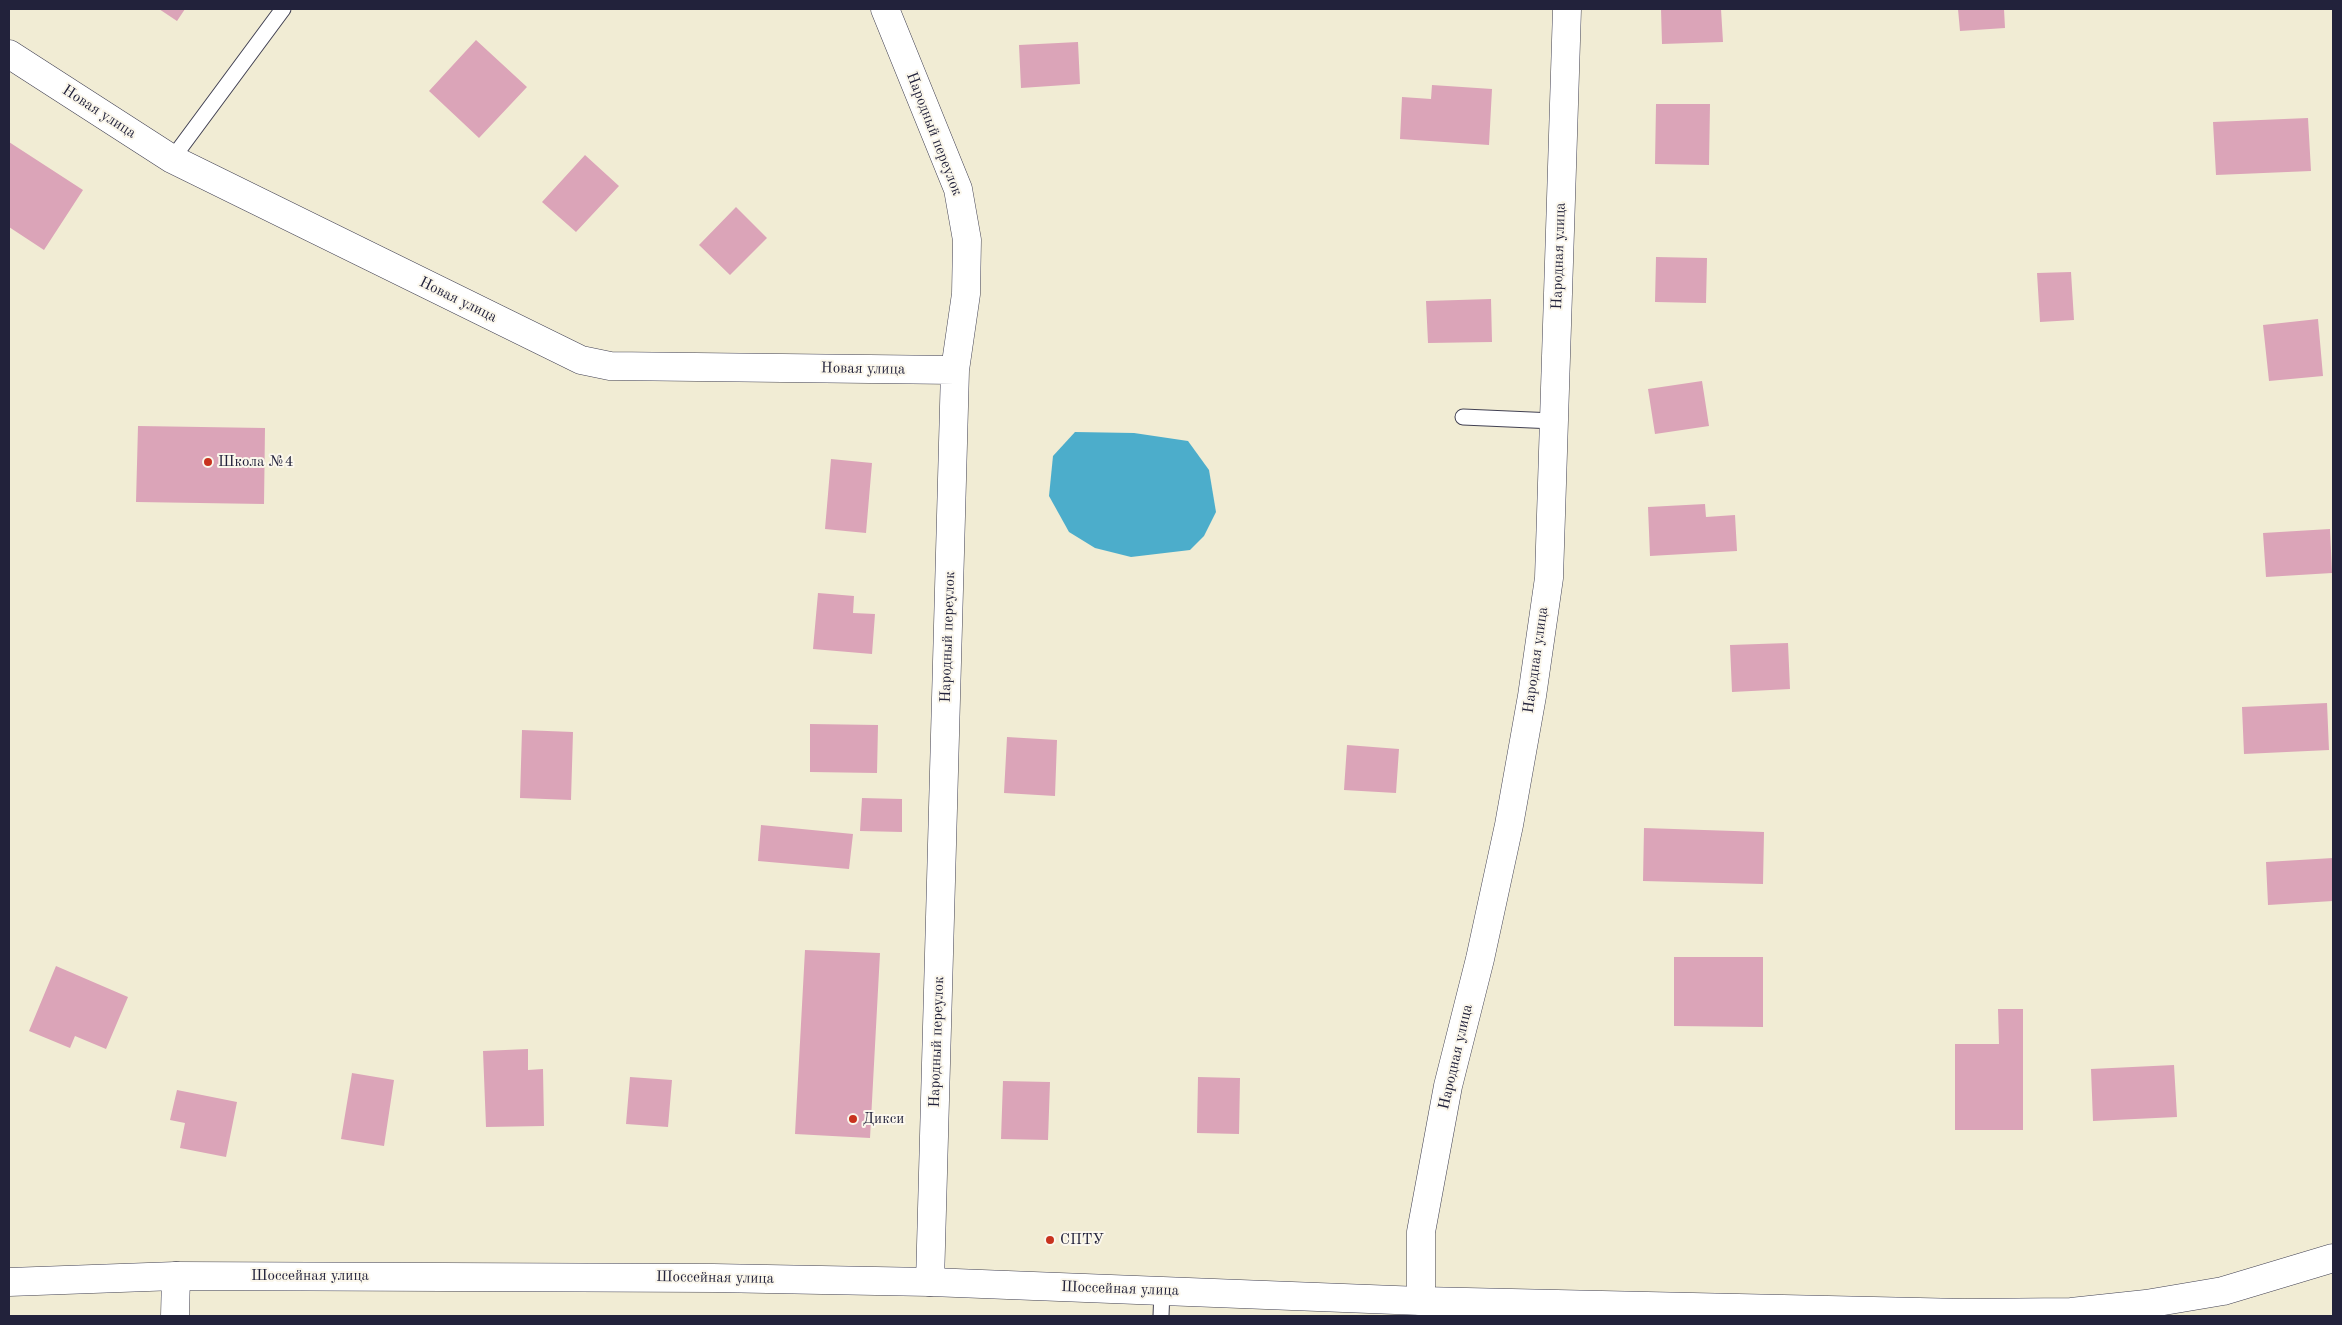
<!DOCTYPE html>
<html>
<head>
<meta charset="utf-8">
<style>
  body { margin:0 }
  #map { position:relative; width:2342px; height:1325px; overflow:hidden; background:#f1ecd4; font-family:"Old Standard TT",serif }
  canvas { display:block }
  .frame { position:absolute; inset:0; border:10px solid #22223b; pointer-events:none }
</style>
</head>
<body>
<div id="map">
<canvas width="2342" height="1325"></canvas>
<div class="frame"></div>
</div>
<script>
const c = document.querySelector('canvas').getContext('2d');
c.lineJoin = 'round';
function paint(path, color) {
  c.fillStyle = color;
  c.fill(path, 'evenodd');
}
function shape(rows) {
  const path = new Path2D();
  for (const r of rows) {
    path.moveTo(r[0], r[1]);
    for (let i = 2; i < r.length; i += 2) path.lineTo(r[i], r[i + 1]);
  }
  return path;
}
function trace(path, color, width, dash) {
  c.strokeStyle = color;
  c.lineWidth = width;
  c.lineCap = dash ? 'butt' : 'round';
  c.setLineDash(dash || []);
  c.stroke(path);
}
function label(font, color, halo, rows, align = 'center') {
  c.font = font + ' "Old Standard TT",serif';
  c.lineWidth = 4;
  c.setLineDash([]);
  c.textBaseline = 'middle';
  c.strokeStyle = halo;
  c.fillStyle = color;
  for (const [text, x, y, turn = 0] of rows) {
    c.save();
    c.translate(x, y);
    c.rotate((+turn || 0) * Math.PI / 180);
    c.textAlign = isNaN(turn) ? turn : align;
    if (halo) c.strokeText(text, 0, 0);
    c.fillText(text, 0, 0);
    c.restore();
  }
}
const water = shape([
  [1075,432,1134,433,1188,441,1209,470,1216,512,1204,536,1190,550,1131,557,1095,548,1069,532,1049,496,1053,456]
]);
const building = shape([
  [159,9,185,9,177,21],
  [1661,9,1721,9,1723,42,1662,44],
  [1958,9,2004,9,2005,28,1960,31],
  [476,40,527,87,479,138,429,91],
  [1078,42,1080,84,1021,88,1019,45],
  [1432,85,1492,89,1489,145,1400,139,1402,97,1431,99],
  [1656,104,1710,104,1709,165,1655,164],
  [2308,118,2311,171,2216,175,2213,122],
  [9,142,83,190,44,250,9,227],
  [585,155,619,186,576,232,542,202],
  [736,207,767,238,730,275,699,245],
  [1656,257,1707,258,1706,303,1655,302],
  [2071,272,2074,320,2040,322,2037,273],
  [1491,299,1492,342,1428,343,1426,301],
  [2318,319,2323,376,2269,381,2263,325],
  [1702,381,1709,426,1655,434,1648,389],
  [138,426,265,428,264,504,136,502],
  [831,459,872,463,866,533,825,529],
  [1705,504,1706,517,1735,515,1737,551,1650,556,1648,507],
  [2330,529,2332,573,2266,577,2263,533],
  [818,593,854,596,853,613,875,614,872,654,813,649],
  [1788,643,1790,689,1732,692,1730,645],
  [2327,703,2329,750,2244,754,2242,707],
  [810,724,878,725,877,773,810,772],
  [522,730,573,732,571,800,520,798],
  [1007,737,1057,740,1055,796,1004,793],
  [1347,745,1399,749,1396,793,1344,790],
  [862,798,902,799,902,832,860,831],
  [761,825,853,834,849,869,758,861],
  [1644,828,1764,832,1763,884,1643,881],
  [2333,858,2333,901,2268,905,2266,862],
  [805,950,880,953,870,1138,795,1134],
  [1674,957,1763,957,1763,1027,1674,1026],
  [56,966,128,997,106,1049,75,1036,70,1048,29,1031],
  [1998,1009,2023,1009,2023,1130,1955,1130,1955,1044,1999,1044],
  [528,1049,528,1070,543,1069,544,1126,486,1127,483,1051],
  [2174,1065,2177,1117,2093,1121,2091,1069],
  [352,1073,394,1080,384,1146,341,1139],
  [630,1077,672,1080,668,1127,626,1124],
  [1198,1077,1240,1078,1239,1134,1197,1133],
  [1003,1081,1050,1082,1048,1140,1001,1139],
  [177,1090,237,1102,226,1157,180,1148,185,1123,170,1120]
]);
const lane = shape([
  [172,159,283,9],
  [1463,417,1554,421],
  [1161,1316,1162,1290]
]);
const street = shape([
  [885,9,958,189,967,240,966,294,955,370,930,1282],
  [9,54,172,159,581,360,610,366,955,370],
  [1421,1301,1421,1232,1448,1086,1480,959,1509,825,1532,696,1549,578,1567,9],
  [175,1316,176,1276]
]);
const primary = shape([
  [9,1282,176,1276,713,1278,930,1282,1421,1301,1964,1313,2071,1312,2146,1304,2223,1291,2333,1258]
]);
const markers = [
  [208,462,5,"#c8321e"],
  [853,1119,5,"#c8321e"],
  [1050,1240,5,"#c8321e"]
];
const streetNames = [
  ["Новая улица",99,112,33],
  ["Народный переулок",934,134,69],
  ["Народная улица",1559,256,-88],
  ["Новая улица",458,300,26],
  ["Новая улица",863,369,1],
  ["Народный переулок",948,637,-88],
  ["Народная улица",1536,660,-82],
  ["Народный переулок",937,1042,-88],
  ["Народная улица",1456,1057,-77],
  ["Шоссейная улица",310,1276],
  ["Шоссейная улица",715,1278,1],
  ["Шоссейная улица",1120,1289,2]
];
const poiNames = [
  ["Школа №4",218,462],
  ["Дикси",863,1119],
  ["СПТУ",1060,1240]
];
paint(water, '#4cadcb');
paint(building, '#dba4b8');
trace(lane, '#414052', 17);
trace(street, '#414052', 29);
trace(primary, '#414052', 29);
trace(lane, '#fff', 15);
trace(street, '#fff', 28);
trace(primary, '#fff', 28);
for (const [x, y, r, color] of markers) {
  const dot = new Path2D();
  dot.arc(x, y, r, 0, 2 * Math.PI);
  c.fillStyle = color;
  c.fill(dot);
  trace(dot, '#fbf7ec', 2);
}
label('15px', '#22223b', '#fbf7ec', streetNames);
label('15px', '#22223b', '#fbf7ec', poiNames, 'left');
</script>
</body>
</html>
